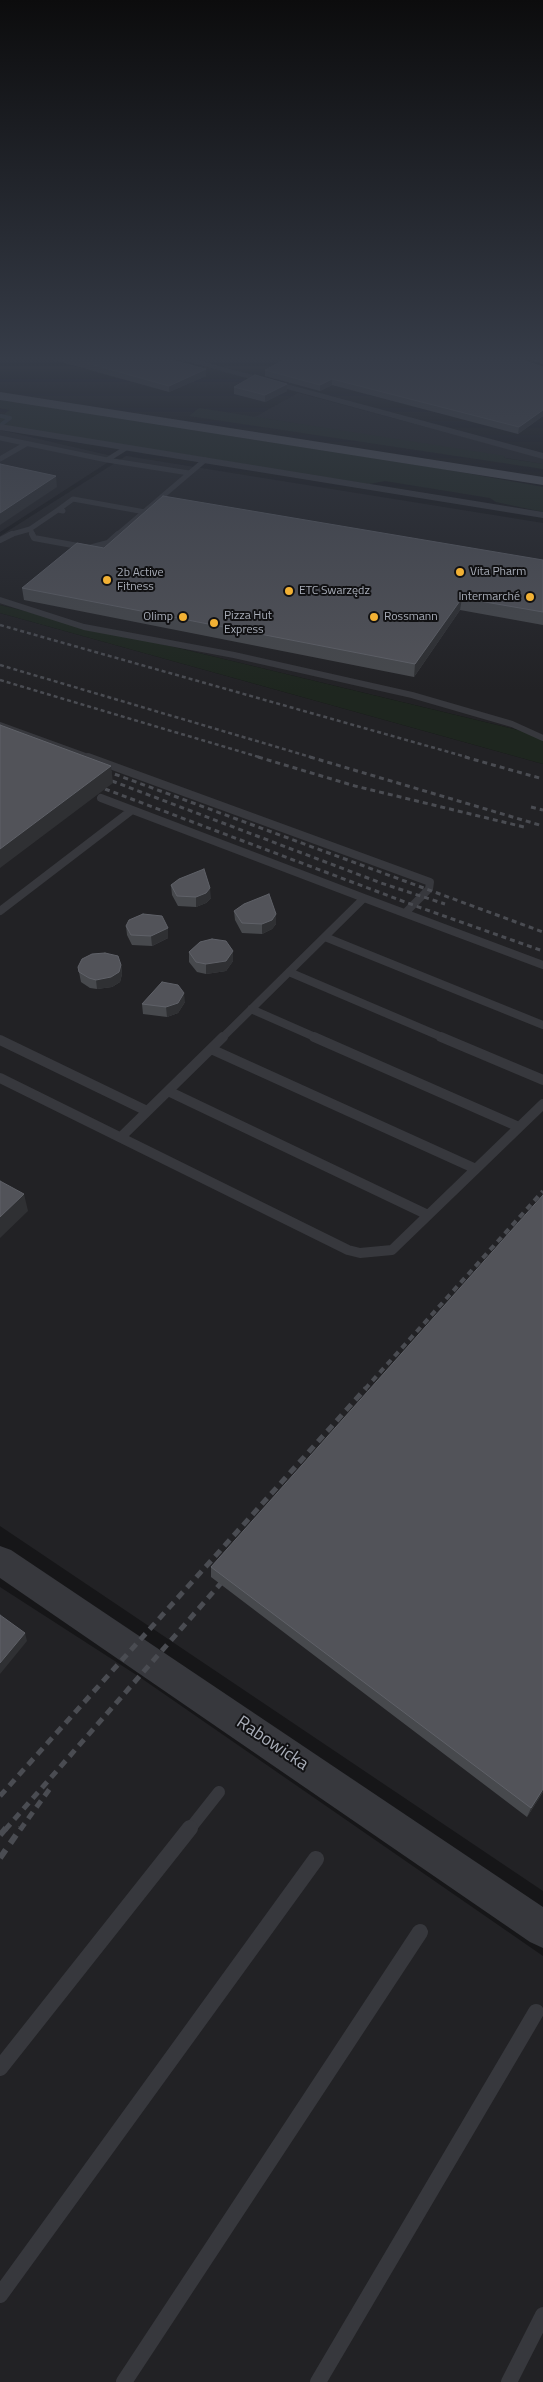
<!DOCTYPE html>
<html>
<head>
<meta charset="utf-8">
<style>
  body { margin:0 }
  canvas { display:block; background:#161618 }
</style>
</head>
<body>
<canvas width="543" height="2382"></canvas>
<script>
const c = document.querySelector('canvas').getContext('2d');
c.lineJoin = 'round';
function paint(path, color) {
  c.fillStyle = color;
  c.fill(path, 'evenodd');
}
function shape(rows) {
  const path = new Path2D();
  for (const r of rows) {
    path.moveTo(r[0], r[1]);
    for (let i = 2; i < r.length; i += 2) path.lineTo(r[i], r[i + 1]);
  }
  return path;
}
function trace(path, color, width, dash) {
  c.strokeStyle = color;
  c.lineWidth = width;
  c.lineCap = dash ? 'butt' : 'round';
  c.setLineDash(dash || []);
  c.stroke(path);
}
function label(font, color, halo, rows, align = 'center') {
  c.font = font + ' "Titillium Web",sans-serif';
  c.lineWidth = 4;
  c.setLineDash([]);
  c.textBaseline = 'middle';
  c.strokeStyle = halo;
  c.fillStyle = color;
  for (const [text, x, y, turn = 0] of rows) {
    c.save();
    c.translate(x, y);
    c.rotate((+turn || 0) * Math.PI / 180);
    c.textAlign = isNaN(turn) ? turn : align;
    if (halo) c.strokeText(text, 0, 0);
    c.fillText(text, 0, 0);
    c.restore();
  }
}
const built = shape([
  [298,393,543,458,543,464,255,417],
  [0,430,116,457,0,532],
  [126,456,543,523,543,736,0,605,0,536],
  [0,613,543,764,543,1891,0,1526],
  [0,1587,138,1676,543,1956,543,2382,0,2382]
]);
const green = shape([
  [0,400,449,470,543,487,543,512,496,502,490,498,385,481,369,484,0,425,0,417,10,410,0,408],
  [199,408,505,456,504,458,543,464,543,469,189,416],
  [0,605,543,736,543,764,0,613]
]);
const stream = shape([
  [1,416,10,418,2,424]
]);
const serviceFar5 = shape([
  [0,438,107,460,126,448],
  [0,459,26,444],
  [107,460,189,473],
  [58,510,73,499,145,512],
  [30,529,33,535],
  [9,535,30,529,58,510,63,511],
  [117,535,205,460]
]);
const serviceFar4 = shape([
  [32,534,34,538,89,548,108,543,118,534],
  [0,540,12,534],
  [0,600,84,627,234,655,412,695,512,724,543,738],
  [0,725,91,758]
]);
const serviceFar3 = shape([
  [88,757,430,882,429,889,405,913],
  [101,798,364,898],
  [0,911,132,810],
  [325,937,543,1025],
  [289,972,444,1038],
  [251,1009,317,1038],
  [222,1038,364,898,543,965]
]);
const serviceFar2 = shape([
  [314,1037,519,1127],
  [441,1037,543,1080],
  [0,1040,147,1111],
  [211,1049,476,1169],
  [0,1078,348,1250,360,1253,392,1250,543,1104],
  [168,1091,428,1215],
  [121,1137,223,1037]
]);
const serviceFar1 = shape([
  [189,1830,219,1792]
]);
const service = shape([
  [0,2068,190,1828],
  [0,2295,316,1859],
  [124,2382,420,1932],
  [318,2382,536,2012],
  [509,2382,543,2315]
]);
const minor = shape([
  [170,357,186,357,543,453,543,459,170,357],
  [0,424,543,512,543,518,0,430,0,424]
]);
const tertiary = shape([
  [0,1546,11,1550,543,1907,543,1948,530,1942,0,1578,0,1546]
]);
const primary = shape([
  [0,392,543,477,543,485,0,400,0,392]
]);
const railFar4 = shape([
  [0,625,470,758],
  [0,665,314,758],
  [0,680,262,758]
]);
const railFar3 = shape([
  [258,757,355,786,524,827],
  [310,757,543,826],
  [465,757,543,779],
  [98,768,543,932],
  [112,781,381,883,445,904],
  [105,789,413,905,543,951],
  [531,807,543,810]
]);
const railFar2 = shape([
  [365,1389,543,1191]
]);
const railFar1 = shape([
  [0,1796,366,1388],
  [5,1830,229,1574],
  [20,1830,51,1787]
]);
const rail = shape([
  [0,1835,6,1828],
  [0,1858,21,1828]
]);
const wall = shape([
  [50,357,161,357,206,369,206,376,169,392,50,359],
  [521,357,543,357,543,364],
  [543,367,543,416,518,434,332,385,320,391,265,376,265,370],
  [234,387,287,391,265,402,234,394],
  [104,548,543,560,543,625,460,610,414,677,24,600,22,588],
  [171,885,211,898,206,903,196,907,178,906,172,895],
  [234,911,276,924,272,929,262,934,242,933,235,920],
  [126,926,168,938,152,946,132,945,127,935],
  [189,952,233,961,226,971,206,974,197,972,189,962],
  [121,965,122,974,120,982,112,987,97,989,90,988,81,982,78,967],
  [185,1002,178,1013,167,1017,143,1014,142,1004],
  [211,1567,543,1792,527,1817,211,1577]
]);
const shadedWall = shape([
  [206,369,206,376,169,392,169,386],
  [332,379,332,385,320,391,320,385],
  [287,384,287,391,265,402,265,395],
  [543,410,543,416,518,434,519,427],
  [56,476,57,487,0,525,0,513],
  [462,598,460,610,414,677,415,664],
  [111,766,113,783,0,868,0,849],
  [210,888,211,898,206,903,196,907,196,897],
  [276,914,276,924,272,929,262,934,262,924],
  [168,928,168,938,152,946,151,936],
  [233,951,233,961,226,971,206,974,206,964],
  [121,965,122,974,120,982,112,987,97,989,96,980],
  [184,993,185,1002,178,1013,167,1017,166,1007],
  [24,1194,28,1211,0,1238,0,1217],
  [25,1633,27,1641,0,1674,0,1663],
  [543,1789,543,1792,527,1817,531,1808]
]);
const building = shape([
  [66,357,161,357,206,369,169,386,66,357],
  [289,357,513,357,543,367,543,410,519,427,332,379,320,385,265,370,289,357],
  [255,375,287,384,265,395,234,387,255,375],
  [0,464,56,476,0,513,0,464],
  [163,496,543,560,543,612,462,598,415,664,22,588,77,543,104,548,163,496],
  [0,725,111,766,0,849,0,725],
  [204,869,210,888,206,893,196,897,177,896,171,885,179,879,204,869],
  [269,894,276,914,272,920,262,924,242,923,234,911,244,904,269,894],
  [143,914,162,916,168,928,151,936,131,935,126,926,129,920,143,914],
  [212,939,226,941,233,951,226,961,206,964,196,962,189,952,200,942,212,939],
  [105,953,118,956,121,965,119,972,111,977,96,980,89,978,79,972,78,967,82,959,92,954,105,953],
  [162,982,178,985,184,993,178,1003,166,1007,142,1004,162,982],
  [0,1181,24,1194,0,1217,0,1181],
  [543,1195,543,1789,531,1808,211,1567,543,1195],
  [0,1615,25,1633,0,1663,0,1615]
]);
const markers = [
  [460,572,5,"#f2b134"],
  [107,580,5,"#f2b134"],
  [289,591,5,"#f2b134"],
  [530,597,5,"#f2b134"],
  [183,617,5,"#f2b134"],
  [374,617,5,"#f2b134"],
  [214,623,5,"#f2b134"]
];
const farPoinames = [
  ["Vita Pharm",470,572],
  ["2b Active",117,573],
  ["Fitness",117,587],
  ["ETC Swarzędz",299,591],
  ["Intermarché",520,597,"right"],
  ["Pizza Hut",224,616],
  ["Express",224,630],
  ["Olimp",173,617,"right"],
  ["Rossmann",384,617]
];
const nearStreetnames = [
  ["Rabowicka",272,1744,34]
];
paint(built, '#222225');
paint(green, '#1e261f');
trace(stream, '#2c353c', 4);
trace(serviceFar5, '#37383d', 5);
trace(serviceFar4, '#37383d', 6);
trace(serviceFar3, '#37383d', 8);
trace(serviceFar2, '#37383d', 10);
trace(serviceFar1, '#37383d', 12);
trace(service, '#37383d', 16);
paint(minor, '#37383d');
paint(tertiary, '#37383d');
paint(primary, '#53555c');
trace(railFar4, '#4a4c52', 2.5, [4, 3]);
trace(railFar3, '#4a4c52', 3, [5, 4]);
trace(railFar2, '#4a4c52', 4, [6, 5]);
trace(railFar1, '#4a4c52', 5, [8, 6]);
trace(rail, '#4a4c52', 6, [10, 8]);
paint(wall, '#47494d');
paint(shadedWall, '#2f3033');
paint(building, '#525359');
trace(building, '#5f6168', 1);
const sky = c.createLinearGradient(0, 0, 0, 691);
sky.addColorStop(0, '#0c0c0d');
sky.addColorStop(0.52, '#363c48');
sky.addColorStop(1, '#363c4800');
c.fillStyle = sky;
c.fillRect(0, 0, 543, 691);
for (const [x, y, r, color] of markers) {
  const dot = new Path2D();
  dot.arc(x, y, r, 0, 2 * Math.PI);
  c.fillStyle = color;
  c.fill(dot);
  trace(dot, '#111113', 2);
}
label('12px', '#a8adb8', '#111113', farPoinames, 'left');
label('18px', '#a8adb8', '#111113', nearStreetnames);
</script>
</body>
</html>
